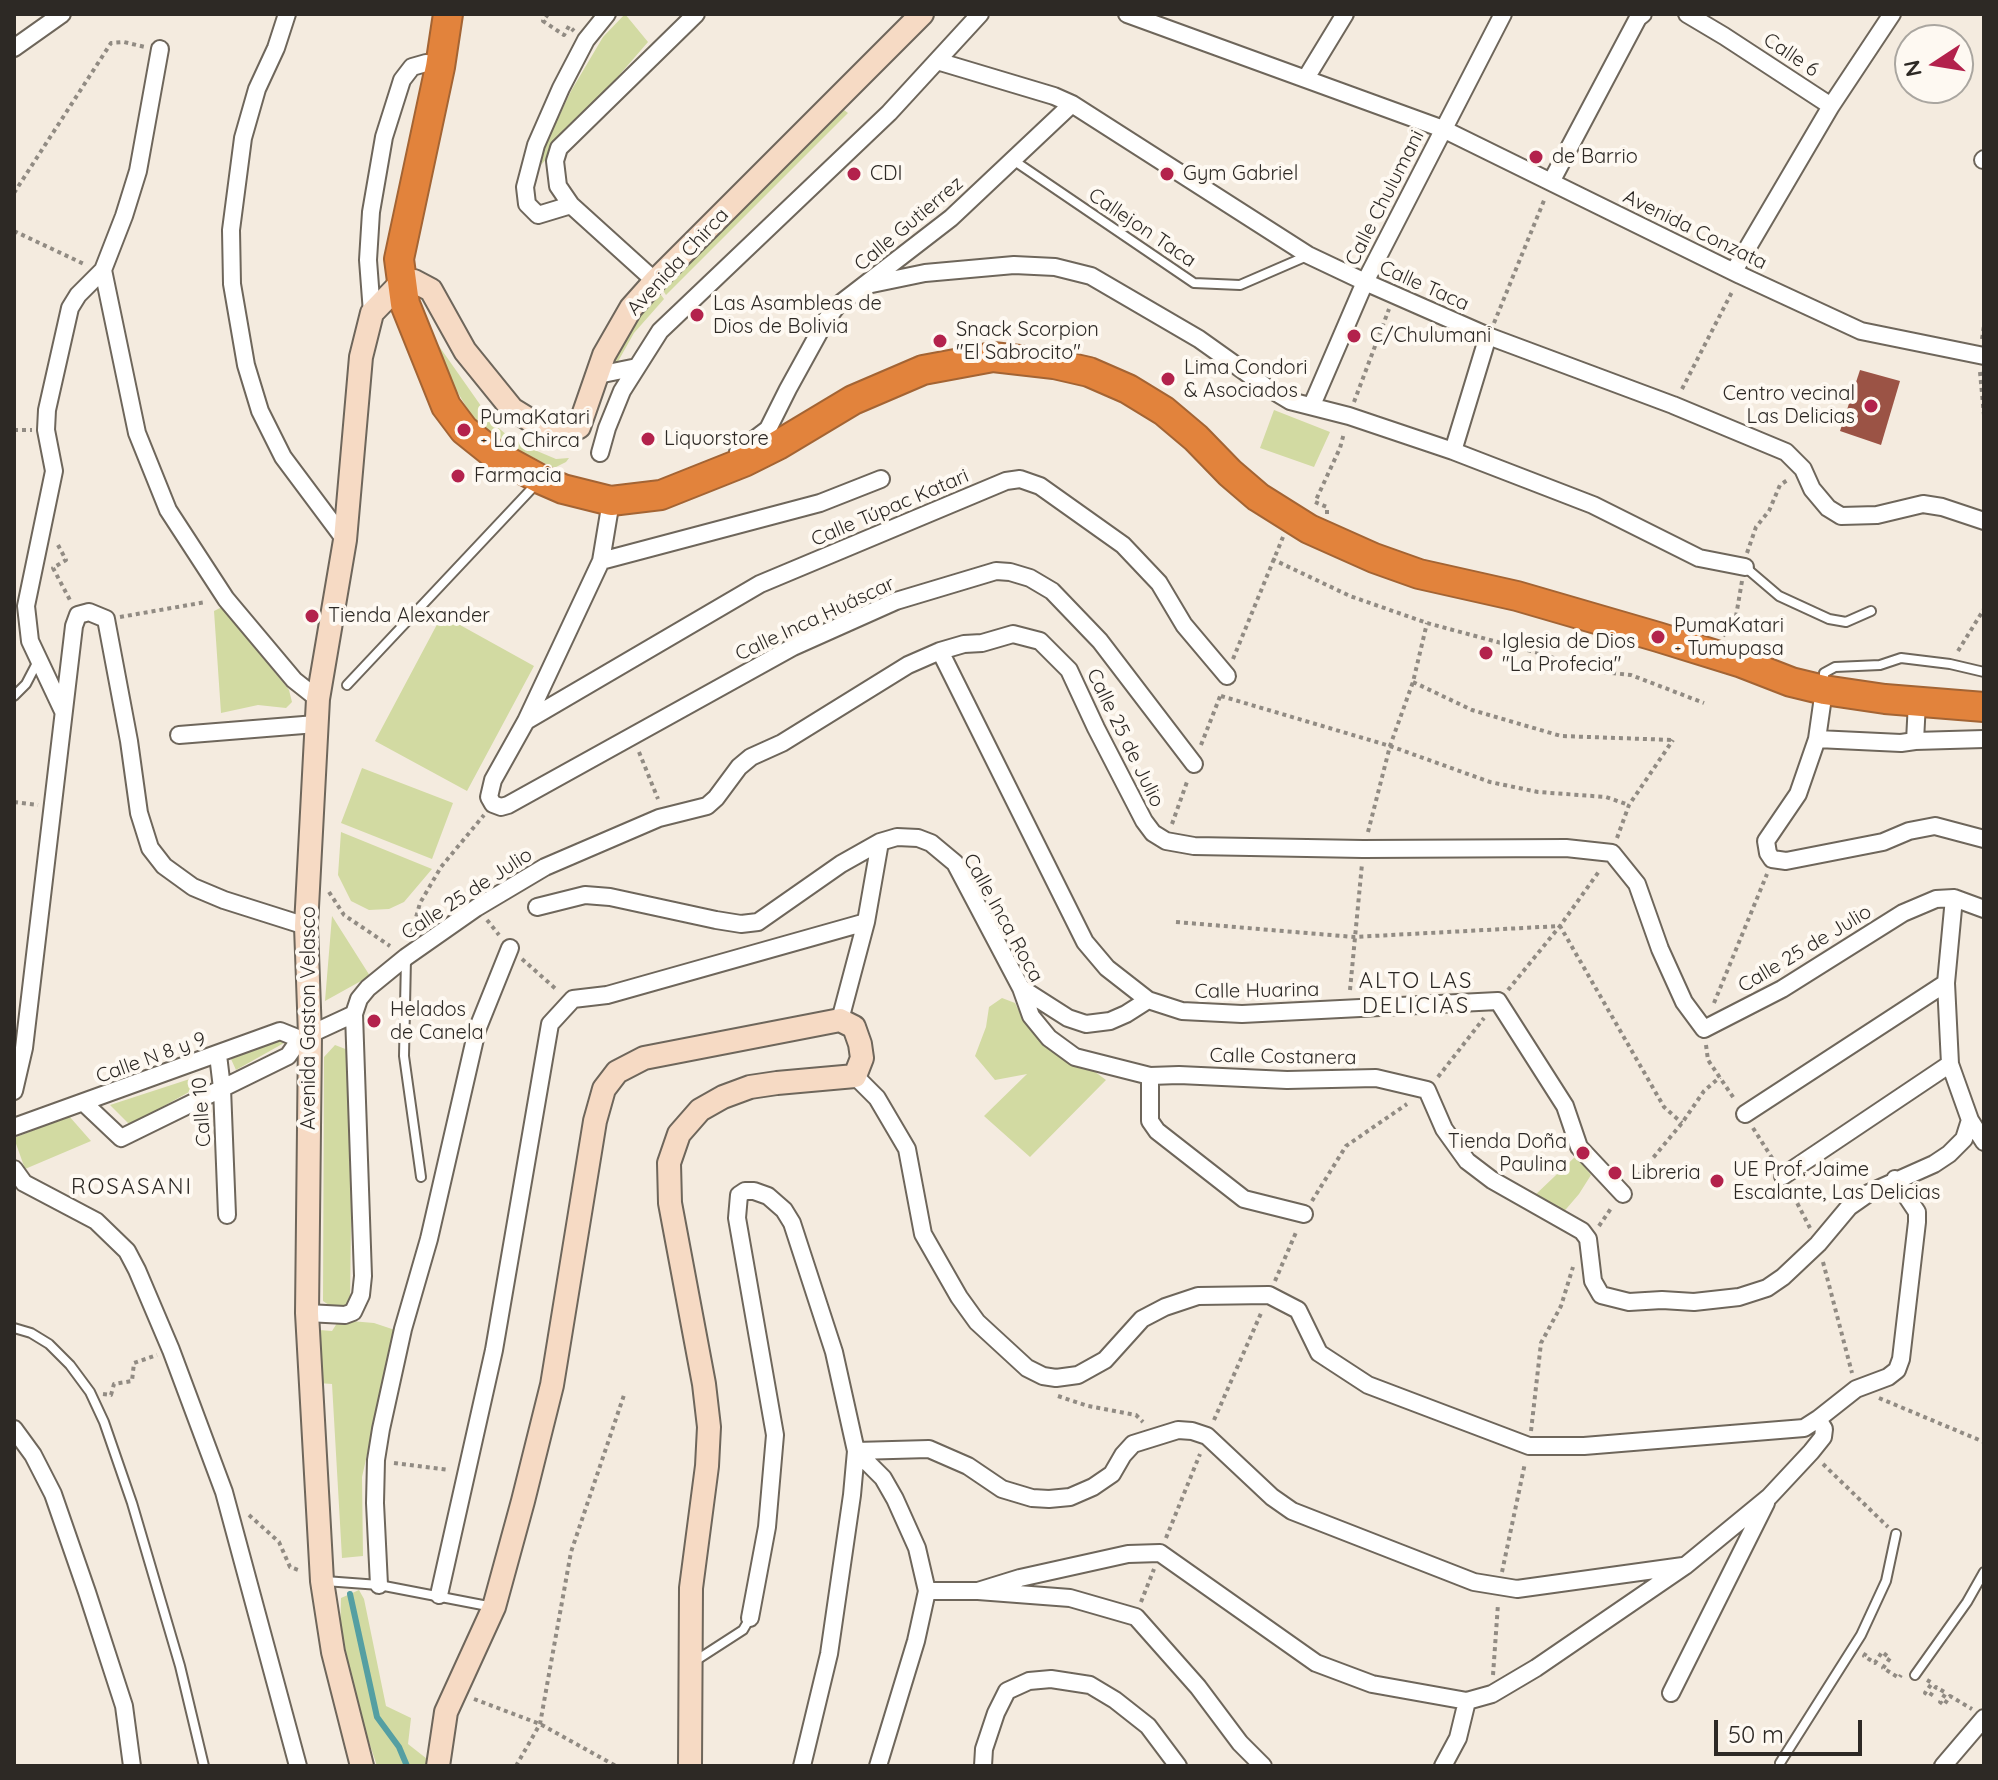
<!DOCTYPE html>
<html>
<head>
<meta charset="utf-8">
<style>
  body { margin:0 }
  #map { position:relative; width:1998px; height:1780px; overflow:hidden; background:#f4ebdf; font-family:Quicksand,sans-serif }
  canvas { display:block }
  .frame { position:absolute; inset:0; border:16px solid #2d2925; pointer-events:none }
  .north { position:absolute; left:1894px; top:24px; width:80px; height:80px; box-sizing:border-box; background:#fef9f2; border:2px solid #aaa6a0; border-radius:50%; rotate:258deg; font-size:22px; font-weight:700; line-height:32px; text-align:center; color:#2d2925 }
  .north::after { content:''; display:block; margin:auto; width:28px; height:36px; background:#b3224c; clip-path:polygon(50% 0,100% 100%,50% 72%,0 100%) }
  .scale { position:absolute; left:1714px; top:1720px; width:148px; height:36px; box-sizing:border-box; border:4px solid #2d2925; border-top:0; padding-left:10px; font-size:24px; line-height:28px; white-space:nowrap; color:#2d2925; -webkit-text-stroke:6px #fef9f2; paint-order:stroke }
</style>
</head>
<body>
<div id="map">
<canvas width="1998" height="1780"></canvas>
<div class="frame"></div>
<div class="north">N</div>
<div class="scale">50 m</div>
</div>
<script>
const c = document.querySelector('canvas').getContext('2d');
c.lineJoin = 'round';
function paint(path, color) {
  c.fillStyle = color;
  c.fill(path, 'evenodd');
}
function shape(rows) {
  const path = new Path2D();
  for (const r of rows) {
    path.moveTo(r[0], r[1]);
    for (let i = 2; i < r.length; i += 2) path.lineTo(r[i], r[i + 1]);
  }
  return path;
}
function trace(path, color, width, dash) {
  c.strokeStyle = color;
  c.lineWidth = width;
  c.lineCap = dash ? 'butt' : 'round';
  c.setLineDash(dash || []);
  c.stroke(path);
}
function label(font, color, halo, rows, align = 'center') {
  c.font = font + ' Quicksand,sans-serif';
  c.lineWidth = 8;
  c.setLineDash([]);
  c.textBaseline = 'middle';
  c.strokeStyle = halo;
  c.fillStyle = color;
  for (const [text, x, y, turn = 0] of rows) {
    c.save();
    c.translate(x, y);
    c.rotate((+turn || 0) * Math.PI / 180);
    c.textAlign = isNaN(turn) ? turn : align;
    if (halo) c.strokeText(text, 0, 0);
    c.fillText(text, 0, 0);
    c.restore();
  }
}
const green = shape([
  [625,14,648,42,541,165,543,150,571,91,603,37],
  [844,110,848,113,666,295,662,289],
  [658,291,664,299,634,333,603,388,596,385,628,326],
  [427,329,493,423,509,437,537,451,556,459,569,458,566,462,554,468,494,438,473,418,455,388],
  [1274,410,1330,432,1314,467,1260,448],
  [222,607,289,690,292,702,286,708,258,705,221,713,214,611],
  [442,615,534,666,467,791,375,741],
  [362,768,453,803,432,859,341,823],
  [341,832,432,869,404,902,389,909,369,910,351,901,338,875],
  [332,916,370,976,325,1001],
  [1002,998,1015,1003,1025,1023,1040,1033,1048,1049,1055,1042,1106,1080,1030,1157,984,1116,1027,1074,995,1080,975,1056,986,1027,989,1007],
  [284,1038,284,1043,236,1070,231,1059],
  [335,1045,348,1050,353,1064,350,1303,336,1310,323,1301,324,1057],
  [202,1075,198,1087,130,1125,110,1105],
  [69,1116,91,1141,25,1169,14,1138],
  [1576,1156,1591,1175,1579,1194,1561,1215,1533,1197],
  [339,1320,374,1323,395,1330,362,1477,363,1556,342,1558,332,1384,318,1383,319,1330,332,1331],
  [359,1590,364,1599,386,1706,411,1718,408,1744,436,1766,377,1766,357,1706,340,1638,341,1598]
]);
const stream = shape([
  [350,1594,377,1717,399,1747,407,1766]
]);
const building = shape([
  [1860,370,1900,381,1881,445,1840,431]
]);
const path = shape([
  [548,14,543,21,564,35,569,26,574,31],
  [14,193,111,43,124,42,145,47],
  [14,231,84,264],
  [1494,323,1545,198],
  [1982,339,1984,326],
  [1980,372,1984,415],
  [1682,389,1733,290],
  [1354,402,1389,309],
  [14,430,32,430],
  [1327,514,1327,507,1315,502,1340,448,1344,433],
  [58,545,66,560,53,568,71,602],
  [1747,553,1756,527,1769,511,1780,485,1789,479],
  [1272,559,1350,596,1427,623,1542,654,1592,671,1631,675,1704,703],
  [120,617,206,602],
  [1723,636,1735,622,1742,581],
  [1958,651,1984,609],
  [1233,659,1283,537],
  [1413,682,1472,710,1561,736,1673,740],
  [1221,696,1390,746,1490,782,1538,792,1606,797,1629,805],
  [1201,745,1221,694],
  [639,752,658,799],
  [14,802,38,805],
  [1172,824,1188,779],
  [1368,832,1390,746,1413,682,1427,623],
  [1617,838,1629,805,1673,740],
  [329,892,344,915,390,946],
  [487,920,499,935],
  [1176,922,1354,937,1560,926,1664,1107,1682,1123],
  [412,932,420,903,441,867,484,815],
  [522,959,557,990],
  [1350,990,1362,864],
  [1508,990,1560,926,1600,870],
  [1714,1003,1767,874],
  [1706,1045,1708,1060,1735,1100],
  [1438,1077,1484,1018],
  [1753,1128,1774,1161],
  [1633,1182,1682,1123,1704,1091,1720,1077],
  [1790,1189,1810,1228],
  [1312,1201,1346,1146,1407,1104],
  [1599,1226,1612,1207],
  [1823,1262,1852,1373],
  [1275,1281,1297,1230],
  [103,1394,111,1395,114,1384,132,1381,134,1363,157,1355],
  [1058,1396,1088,1406,1136,1415,1143,1422],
  [1879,1398,1984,1442],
  [1214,1420,1262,1311],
  [1531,1431,1541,1343,1561,1306,1573,1267],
  [394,1463,449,1470],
  [1823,1464,1888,1527],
  [249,1515,279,1542,290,1567,301,1571],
  [1166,1538,1200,1454],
  [1502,1572,1525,1463],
  [1141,1602,1154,1569],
  [1866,1653,1864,1656,1875,1663,1882,1652,1890,1658,1883,1668,1899,1678,1901,1675],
  [1493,1675,1498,1604],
  [1927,1680,1932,1683,1925,1693,1930,1696,1936,1687,1946,1693,1940,1702,1944,1705,1950,1696,1972,1709],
  [474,1699,540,1724,616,1766],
  [516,1766,540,1724,571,1552,624,1395]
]);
const lane = shape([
  [1013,160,1194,283,1240,285,1307,256],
  [1745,567,1779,596,1829,619,1846,622,1871,611],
  [347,685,538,482],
  [1824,685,1824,673,1835,667,1880,665,1901,658,1950,664,1984,672],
  [14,696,26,684,38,661],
  [406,958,404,1056,421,1177],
  [14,1328,31,1333,49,1344,70,1365,90,1392,104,1422,132,1503,180,1666,204,1766],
  [325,1581,379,1585,493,1607],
  [695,1661,743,1630,750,1618],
  [1915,1675,1967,1602,1984,1572],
  [1780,1763,1861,1635,1886,1581,1896,1534]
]);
const street = shape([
  [287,14,276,48,257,89,243,138,231,230,232,284,246,365,260,411,283,457,345,540],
  [1127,14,1443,129,1740,275,1861,331,1984,356],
  [1687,14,1724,36,1831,106],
  [14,48,62,14],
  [937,61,1054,96,1072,104,1308,255,1365,282,1488,336,1673,405,1786,452,1803,469,1812,489,1828,508,1841,516,1877,515,1923,504,1942,507,1984,521],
  [1306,78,1345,14],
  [1983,160,1984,159],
  [1551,182,1638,18,1643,14],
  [571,205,538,215,527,204,525,187,536,145,561,88,586,40,607,14],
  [103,270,137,433,168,510,226,599,294,680,318,699],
  [1734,271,1831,106,1892,14],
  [655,281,571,205,558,186,555,161,559,148,696,14],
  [867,285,925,273,1014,265,1055,267,1091,276,1199,339,1265,386,1290,401,1349,416,1453,451,1593,505,1699,558,1745,567],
  [372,313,368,260,371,212,384,137,402,80,412,67,426,63,440,67],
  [598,375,637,367],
  [1312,405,1365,282,1503,14],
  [1453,451,1488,336],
  [600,453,607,428,622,391,660,331,889,113,980,14],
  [741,457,738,452,768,429,788,389,826,320,837,306,951,218,1072,104],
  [611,501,601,561,526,721,493,780,489,797,493,804,501,807,508,805,793,647,896,601,996,571,1010,572,1030,578,1052,591,1100,641,1194,764],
  [601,561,820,503,881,479],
  [940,651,1085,942,1107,968,1148,1000,1182,1011,1242,1014,1498,1001,1565,1106,1579,1147,1623,1194],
  [1824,690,1817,739,1798,794,1766,841,1768,853,1772,859,1786,861,1883,842,1909,831,1935,826,1984,839],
  [1917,702,1915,741,1984,739],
  [63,711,30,641,26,606,54,471,46,430,47,410,70,308,78,295,103,270,124,216,138,171,160,49],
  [526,721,760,584,1006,481,1020,479,1040,486,1123,545,1159,583,1184,625,1227,676],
  [179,735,316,724],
  [1817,739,1901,743,1915,741],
  [1954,898,1946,983,1950,1064,1970,1120,1984,1142],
  [537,907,585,895,610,897,716,920,741,924,758,922,841,864,880,842,897,837,918,838,931,843,955,863,1021,988,1031,1016,1049,1038,1075,1057,1150,1076,1179,1075,1287,1080,1376,1078,1427,1090,1444,1129,1467,1161,1492,1180,1582,1231,1588,1239,1593,1281,1601,1295,1629,1302,1662,1300,1694,1302,1739,1297,1767,1288,1783,1277,1818,1244,1849,1207,1869,1193,1934,1164,1949,1154,1964,1139,1970,1120],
  [1021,988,1068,1018,1086,1024,1110,1021,1126,1014,1148,1000],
  [840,1020,866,922,880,842],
  [218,1055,222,1088,227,1215],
  [855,1076,877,1098,907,1149,923,1234,959,1297,977,1322,1027,1368,1043,1376,1056,1378,1078,1375,1105,1360,1142,1319,1165,1307,1198,1296,1269,1295,1298,1310,1319,1353,1368,1385,1529,1446,1584,1446,1804,1428,1818,1419,1824,1429,1823,1437,1811,1452,1769,1497,1685,1566,1536,1668,1492,1694,1467,1701,1372,1684,1316,1663,1160,1553,1128,1554,1020,1578,978,1591],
  [1150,1076,1150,1121,1157,1131,1244,1199,1304,1214],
  [14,1091,24,1048,74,626,78,615,89,612,106,619,129,741,139,813,150,848,164,866,193,887,224,900,306,926],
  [84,1103,121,1138,288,1056,300,1039,354,1014,359,999,368,988,406,957,476,908,545,867,659,818,707,806,716,798,739,767,751,757,782,743,908,665,940,651,964,644,982,643,1013,634,1040,641,1069,670,1096,728,1144,821,1153,833,1166,841,1194,846,1363,849,1566,848,1612,853,1637,884,1660,949,1684,1002,1704,1029,1782,989,1903,913,1936,899,1954,898,1984,909],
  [1745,1114,1946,983],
  [14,1127,280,1031,300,1039],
  [14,1169,24,1183,96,1221,127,1251,137,1270,171,1350,224,1492,298,1766],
  [1783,1176,1950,1064],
  [307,1313,345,1315,353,1312,361,1295,363,1276,354,1014],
  [1818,1419,1856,1389,1888,1377,1897,1370,1901,1359,1917,1222,1917,1212,1895,1179],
  [14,1429,33,1455,53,1494,87,1592,124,1706,132,1766],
  [856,1451,929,1449,968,1466,1002,1489,1032,1498,1049,1499,1070,1497,1093,1487,1112,1474,1123,1455,1133,1444,1178,1430,1192,1431,1207,1436,1272,1497,1292,1511,1474,1582,1517,1589,1683,1566],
  [856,1451,883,1478,895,1499,917,1548,927,1591,916,1641,878,1766],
  [379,1585,375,1503,376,1460,381,1429,403,1329,429,1239,477,1030,510,948],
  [927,1591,978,1591,1070,1598,1136,1617,1198,1687,1240,1743,1263,1766],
  [439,1595,494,1350,550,1024,573,999,607,995,866,922],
  [750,1618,767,1527,775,1435,737,1218,739,1195,745,1191,754,1191,768,1196,784,1210,792,1223,834,1352,856,1451,852,1495,829,1654,802,1766],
  [1671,1693,1766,1503],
  [983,1766,984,1749,996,1713,1007,1691,1029,1681,1051,1679,1090,1685,1115,1700,1148,1726,1178,1766],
  [1443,1766,1458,1738,1467,1701],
  [1943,1766,1984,1718]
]);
const secondary = shape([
  [362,1766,333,1652,322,1581,307,1313,310,1035,306,926,318,699,345,540,361,357,372,313,402,282,414,281,431,290,465,351,512,409,538,425,554,431,570,431,579,427,604,355,631,308,655,281,922,14],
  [438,1766,446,1712,494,1607,523,1501,552,1385,595,1121,604,1089,617,1072,644,1058,840,1020,854,1027,860,1044,862,1058,855,1076,777,1083,750,1087,723,1097,700,1110,679,1134,669,1163,670,1203,704,1384,709,1427,707,1466,691,1588,690,1766]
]);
const highway = shape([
  [448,14,440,67,399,259,405,304,446,406,464,430,494,454,540,479,563,489,611,501,661,495,744,462,778,445,853,400,923,370,993,357,1054,364,1089,372,1128,389,1164,411,1196,438,1230,473,1258,497,1309,529,1374,558,1419,574,1517,596,1658,637,1742,663,1791,682,1824,690,1885,699,1984,707]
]);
const markers = [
  [1536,157,8,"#b3224c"],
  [854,174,8,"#b3224c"],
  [1167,174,8,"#b3224c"],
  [697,315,8,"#b3224c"],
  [1354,336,8,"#b3224c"],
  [940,341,8,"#b3224c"],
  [1168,379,8,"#b3224c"],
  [1871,406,8,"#b3224c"],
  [464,430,8,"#b3224c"],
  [648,439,8,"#b3224c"],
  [458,476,8,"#b3224c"],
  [312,616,8,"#b3224c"],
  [1658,637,8,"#b3224c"],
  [1486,653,8,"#b3224c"],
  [374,1021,8,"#b3224c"],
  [1583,1153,8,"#b3224c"],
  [1615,1173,8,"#b3224c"],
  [1717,1181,8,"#b3224c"]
];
const streetNames = [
  ["Calle 6",1791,55,34],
  ["Calle Chulumani",1385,198,-63],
  ["Calle Gutierrez",909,224,-40],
  ["Callejon Taca",1142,228,34],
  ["Avenida Conzata",1695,230,26],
  ["Avenida Chirca",678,262,-47],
  ["Calle Taca",1424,286,24],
  ["Calle Túpac Katari",890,508,-23],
  ["Calle Inca Huáscar",815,619,-25],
  ["Calle 25 de Julio",1125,738,64],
  ["Calle 25 de Julio",467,894,-33],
  ["Calle Inca Roca",1003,918,61],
  ["Calle 25 de Julio",1805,949,-31],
  ["Calle Huarina",1257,991,-1],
  ["Avenida Gaston Velasco",309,1018,-90],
  ["Calle Costanera",1283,1057,1],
  ["Calle N 8 y 9",151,1058,-20],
  ["Calle 10",202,1112,-94]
];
const poiNames = [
  ["de Barrio",1552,157],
  ["CDI",870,174],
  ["Gym Gabriel",1183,174],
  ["Las Asambleas de",713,304],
  ["Dios de Bolivia",713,327],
  ["Snack Scorpion",956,330],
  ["\"El Sabrocito\"",956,353],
  ["C/Chulumani",1370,336],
  ["Lima Condori",1184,368],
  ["& Asociados",1184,391],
  ["Centro vecinal",1855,394,"right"],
  ["Las Delicias",1855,417,"right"],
  ["PumaKatari",480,418],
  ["- La Chirca",480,441],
  ["Liquorstore",664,439],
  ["Farmacia",474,476],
  ["Tienda Alexander",328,616],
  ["PumaKatari",1674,626],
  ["- Tumupasa",1674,649],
  ["Iglesia de Dios",1502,642],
  ["\"La Profecia\"",1502,665],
  ["Helados",390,1010],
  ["de Canela",390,1033],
  ["Tienda Doña",1567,1142,"right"],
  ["Paulina",1567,1165,"right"],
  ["UE Prof. Jaime",1733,1170],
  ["Escalante, Las Delicias",1733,1193],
  ["Libreria",1631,1173]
];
const neighbourhoodNames = [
  ["ALTO LAS",1416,981],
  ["DELICIAS",1416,1006],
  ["ROSASANI",132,1187]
];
paint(green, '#d2daa2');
trace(stream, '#559fa2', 6);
paint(building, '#9b5345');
trace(lane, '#6e665b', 12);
trace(street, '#6e665b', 20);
trace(secondary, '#6e665b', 26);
trace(highway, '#a36434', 32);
trace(path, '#918b83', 4, [4, 4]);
trace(lane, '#fff', 8);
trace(street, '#fff', 16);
trace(secondary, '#f6dac4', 22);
trace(highway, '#e2833c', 28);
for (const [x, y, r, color] of markers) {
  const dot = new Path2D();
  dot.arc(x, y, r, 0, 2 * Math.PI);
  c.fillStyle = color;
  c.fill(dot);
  trace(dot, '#fef9f2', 3);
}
label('20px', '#2d2925', '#fef9f2', streetNames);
label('20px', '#2d2925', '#fef9f2', poiNames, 'left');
c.letterSpacing = '2px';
label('22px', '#2d2925', '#fef9f2', neighbourhoodNames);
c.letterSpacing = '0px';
</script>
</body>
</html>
